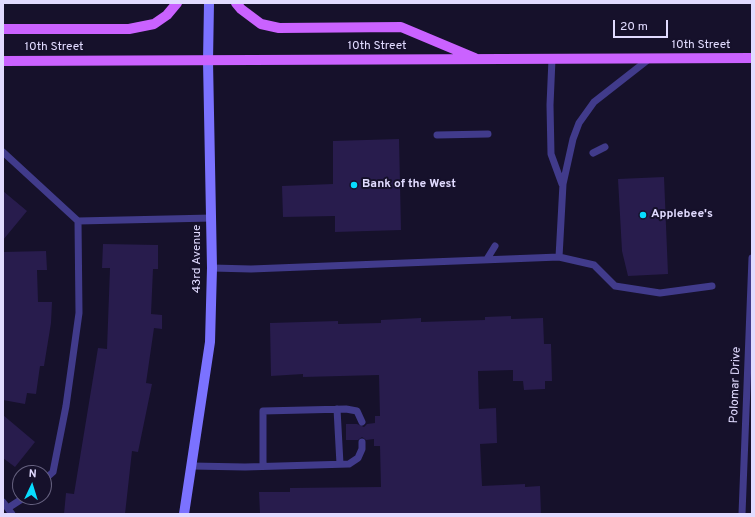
<!DOCTYPE html>
<html>
<head>
<meta charset="utf-8">
<style>
  body { margin:0 }
  #map { position:relative; width:755px; height:517px; overflow:hidden; background:#16112b; font-family:Overpass,sans-serif }
  canvas { display:block }
  .frame { position:absolute; inset:0; border:4px solid #e1dbff; pointer-events:none }
  .north { position:absolute; left:12px; top:465px; width:40px; height:40px; box-sizing:border-box; background:#16112b; border:1px solid #676280; border-radius:50%; rotate:4deg; font-size:11px; font-weight:700; line-height:16px; text-align:center; color:#e1dbff }
  .north::after { content:''; display:block; margin:auto; width:14px; height:18px; background:#07ddff; clip-path:polygon(50% 0,100% 100%,50% 72%,0 100%) }
  .scale { position:absolute; left:613px; top:20px; width:55px; height:18px; box-sizing:border-box; border:2px solid #e1dbff; border-top:0; padding-left:5px; font-size:12px; line-height:14px; white-space:nowrap; color:#e1dbff; -webkit-text-stroke:3px #16112b; paint-order:stroke }
</style>
</head>
<body>
<div id="map">
<canvas width="755" height="517"></canvas>
<div class="frame"></div>
<div class="north">N</div>
<div class="scale">20 m</div>
</div>
<script>
const c = document.querySelector('canvas').getContext('2d');
c.lineJoin = 'round';
function paint(path, color) {
  c.fillStyle = color;
  c.fill(path, 'evenodd');
}
function shape(rows) {
  const path = new Path2D();
  for (const r of rows) {
    path.moveTo(r[0], r[1]);
    for (let i = 2; i < r.length; i += 2) path.lineTo(r[i], r[i + 1]);
  }
  return path;
}
function trace(path, color, width, dash) {
  c.strokeStyle = color;
  c.lineWidth = width;
  c.lineCap = dash ? 'butt' : 'round';
  c.setLineDash(dash || []);
  c.stroke(path);
}
function label(font, color, halo, rows, align = 'center') {
  c.font = font + ' Overpass,sans-serif';
  c.lineWidth = 4;
  c.setLineDash([]);
  c.textBaseline = 'middle';
  c.strokeStyle = halo;
  c.fillStyle = color;
  for (const [text, x, y, turn = 0] of rows) {
    c.save();
    c.translate(x, y);
    c.rotate((+turn || 0) * Math.PI / 180);
    c.textAlign = isNaN(turn) ? turn : align;
    if (halo) c.strokeText(text, 0, 0);
    c.fillText(text, 0, 0);
    c.restore();
  }
}
const building = shape([
  [399,139,401,230,335,232,335,216,283,217,282,186,333,184,333,141],
  [664,177,668,274,628,276,622,251,618,179],
  [3,191,27,211,3,240],
  [103,244,158,245,158,269,153,269,151,314,162,315,162,329,154,328,146,383,152,384,138,452,132,451,125,514,64,514,66,493,74,494,98,348,107,349,110,268,102,268],
  [46,251,47,270,37,270,38,302,52,302,51,323,44,366,40,366,36,394,27,393,25,404,3,400,3,252],
  [511,316,511,319,543,318,544,344,551,344,552,381,545,381,545,389,524,390,523,381,513,381,513,370,478,371,479,409,496,408,497,443,480,444,482,486,525,484,525,487,540,486,541,514,260,514,259,492,290,492,290,488,381,487,380,446,374,446,374,439,366,440,362,437,358,440,346,440,346,424,357,424,364,427,367,424,375,423,375,416,380,416,379,375,303,377,303,374,271,376,270,323,338,321,338,324,381,323,381,320,421,318,421,322,485,320,485,317],
  [3,415,35,442,15,467,3,458]
]);
const lane = shape([
  [552,59,550,105,551,154,562,184],
  [437,135,488,134],
  [3,152,78,221,212,218],
  [593,153,605,147],
  [559,257,594,265,615,286,660,293,712,286],
  [487,259,495,246],
  [212,268,251,269,559,257,563,184,573,139,579,123,594,102,649,59],
  [337,409,340,464],
  [192,466,245,467,349,464,358,458,362,449,362,442],
  [263,466,263,411,346,409,357,411,362,422],
  [44,480,53,472,66,406,79,313,78,221],
  [3,502,12,514],
  [8,508,25,497],
  [742,514,752,258]
]);
const secondary = shape([
  [184,514,210,342,212,268,208,61,209,3]
]);
const primary = shape([
  [236,3,241,9,261,24,279,28,401,27,475,58],
  [3,29,129,29,154,24,167,15,177,3],
  [3,61,752,58]
]);
const markers = [
  [354,185,4,"#07ddff"],
  [643,215,4,"#07ddff"]
];
const streetNames = [
  ["10th Street",701,46],
  ["10th Street",377,47],
  ["10th Street",54,48],
  ["43rd Avenue",198,259,-90],
  ["Polomar Drive",736,385,-88]
];
const poiNames = [
  ["Bank of the West",362,185],
  ["Applebee's",651,215]
];
paint(building, '#281c4d');
trace(lane, '#413b8b', 7);
trace(secondary, '#7b72ff', 10);
trace(primary, '#ca62ff', 10);
for (const [x, y, r, color] of markers) {
  const dot = new Path2D();
  dot.arc(x, y, r, 0, 2 * Math.PI);
  c.fillStyle = color;
  c.fill(dot);
  trace(dot, '#16112b', 1.5);
}
label('12px', '#e1dbff', '#16112b', streetNames);
label('bold 12px', '#e1dbff', '#16112b', poiNames, 'left');
</script>
</body>
</html>
